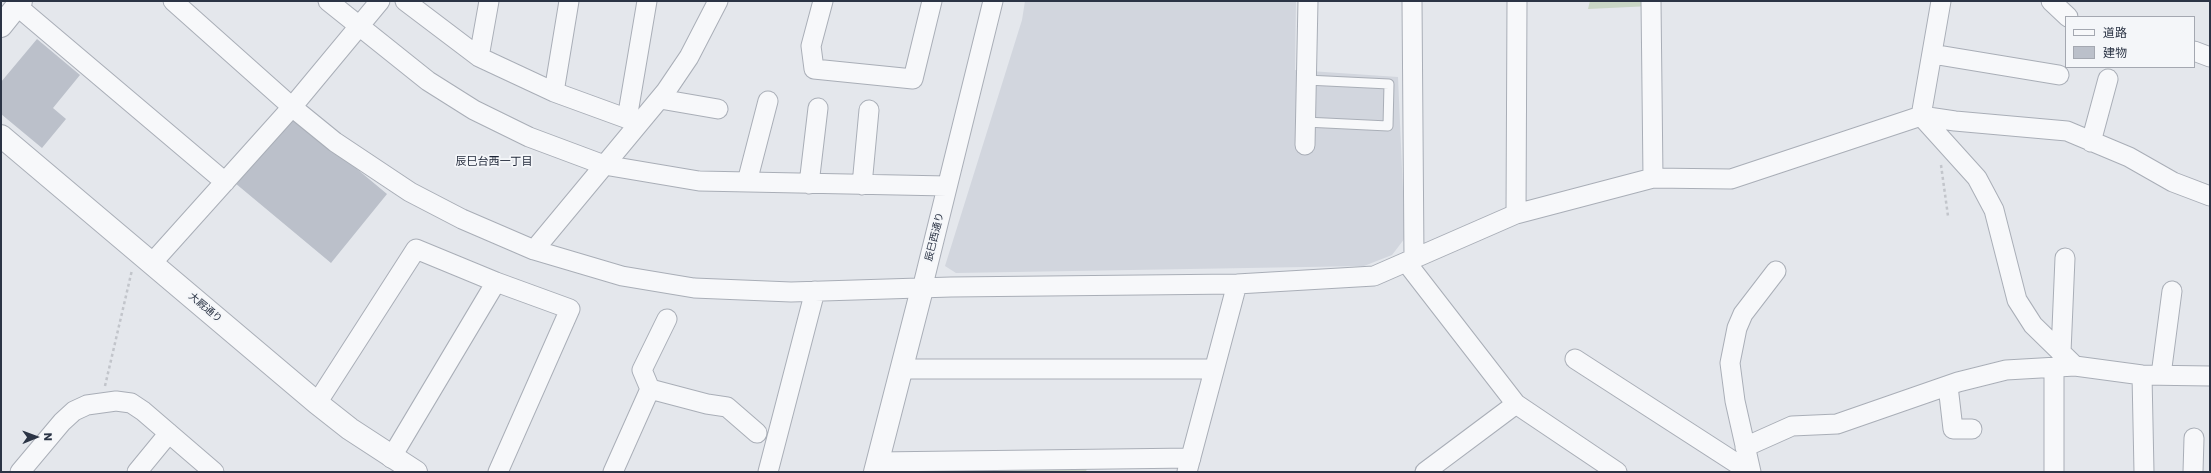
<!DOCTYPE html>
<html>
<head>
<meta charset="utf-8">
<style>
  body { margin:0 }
  #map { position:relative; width:2211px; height:473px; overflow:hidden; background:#e4e7ec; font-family:Poppins,"Noto Sans JP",sans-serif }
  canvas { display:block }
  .frame { position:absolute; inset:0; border:2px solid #2b3445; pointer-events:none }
  .legend { position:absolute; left:2065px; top:16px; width:130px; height:52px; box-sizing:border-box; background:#f4f6f9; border:1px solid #a4a8b1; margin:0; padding:5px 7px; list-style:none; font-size:12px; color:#2b3445 }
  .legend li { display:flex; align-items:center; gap:8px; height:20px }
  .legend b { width:20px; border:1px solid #a4a8b1 }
  .north { position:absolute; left:16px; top:417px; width:40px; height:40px; -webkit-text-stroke:3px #f4f6f9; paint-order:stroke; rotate:89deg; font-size:11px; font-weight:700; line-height:16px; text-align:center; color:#2b3445 }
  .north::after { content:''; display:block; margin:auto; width:14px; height:18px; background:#2b3445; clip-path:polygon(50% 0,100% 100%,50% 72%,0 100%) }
</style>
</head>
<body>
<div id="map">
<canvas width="2211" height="473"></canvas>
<div class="frame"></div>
<ul class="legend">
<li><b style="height:5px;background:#f7f8fa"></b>道路</li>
<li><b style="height:11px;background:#bbc0ca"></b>建物</li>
</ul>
<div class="north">N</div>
</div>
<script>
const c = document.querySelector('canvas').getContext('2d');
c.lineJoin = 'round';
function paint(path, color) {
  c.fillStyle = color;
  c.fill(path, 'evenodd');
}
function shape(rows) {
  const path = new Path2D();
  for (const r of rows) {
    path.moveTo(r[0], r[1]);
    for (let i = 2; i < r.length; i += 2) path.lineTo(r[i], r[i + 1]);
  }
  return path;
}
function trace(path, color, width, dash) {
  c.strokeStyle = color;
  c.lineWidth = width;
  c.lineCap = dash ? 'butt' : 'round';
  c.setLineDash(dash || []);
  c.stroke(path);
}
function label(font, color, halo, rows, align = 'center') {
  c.font = font + ' Poppins,"Noto Sans JP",sans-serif';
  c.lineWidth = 3.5;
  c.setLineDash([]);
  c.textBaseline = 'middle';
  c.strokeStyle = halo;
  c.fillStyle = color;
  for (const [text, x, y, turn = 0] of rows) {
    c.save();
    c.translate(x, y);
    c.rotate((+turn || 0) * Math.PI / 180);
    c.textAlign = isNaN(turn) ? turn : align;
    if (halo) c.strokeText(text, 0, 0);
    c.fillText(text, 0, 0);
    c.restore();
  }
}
const built = shape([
  [1025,1,1296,1,1295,70,1398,77,1405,238,1392,255,1364,266,956,273,945,266,1022,20]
]);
const green = shape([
  [1590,1,1651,1,1651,6,1588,9],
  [1089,459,1086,472,875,472]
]);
const building = shape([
  [37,39,80,75,53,108,66,119,42,148,1,114,1,82],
  [291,114,387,194,331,263,235,183]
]);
const path = shape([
  [1941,165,1948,216],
  [105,386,132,270]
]);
const service = shape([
  [1305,122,1388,126,1389,84,1306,80]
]);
const minor = shape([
  [173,1,292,107,335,142,410,192,462,219,534,250,622,276,694,288,791,292,951,287,1237,284,1374,276,1516,214,1653,178,1731,179,1921,116,1955,121,2067,131,2129,157,2173,182,2210,196],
  [328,1,428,81,474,110,529,137,604,165,699,181,947,186],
  [405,1,479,57,554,92,639,123],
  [823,1,811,46,814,69,913,79,932,1],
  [1412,1,1414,258],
  [1651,1,1653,178],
  [2051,1,2068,17],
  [17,6,225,182],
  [2194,51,2210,57],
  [1932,54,2059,75],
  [479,57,489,1],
  [554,92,569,1],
  [660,99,718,109],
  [1921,116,1977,178,1994,210,2017,300,2033,325,2075,366],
  [1921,116,1941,1],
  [627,119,647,1],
  [2091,142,2108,79],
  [1305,145,1308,1],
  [747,182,768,101],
  [809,184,818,108],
  [862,185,869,110],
  [1516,214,1517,1],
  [534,250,666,91,689,57,718,1],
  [1406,262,1516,404,1617,472],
  [152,263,292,107,380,1],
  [922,289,993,1],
  [2061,352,2065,258],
  [1575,359,1750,472],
  [901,369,1214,369],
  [2142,375,2144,472],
  [2161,375,2172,291],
  [1948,386,1953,429,1972,429],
  [650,389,707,404,727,407,757,433],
  [317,403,416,249,496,282,570,309,498,472],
  [1745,447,1792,426,1837,424,1958,382,2006,370,2075,366,2142,375,2210,376],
  [391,458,496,282],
  [877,462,1191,458],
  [20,472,62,422,74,411,87,405,116,401,131,403,143,411,214,472],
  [137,472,169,433],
  [613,472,650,389,642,370,667,319],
  [768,472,815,291],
  [1187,472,1237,284],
  [1425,472,1516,404],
  [1751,472,1735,401,1730,363,1737,328,1743,314,1776,271],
  [2054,472,2054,367],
  [2193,472,2194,438]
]);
const tertiary = shape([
  [1,26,21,1],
  [1,136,317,403,350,429,416,472],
  [875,472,922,289]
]);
const streetNames = [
  ["辰巳西通り",935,237,-76],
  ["大厩通り",205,308,40]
];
const neighbourhoodNames = [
  ["辰巳台西一丁目",494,162]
];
paint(built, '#d2d6de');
paint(green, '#c9d6c5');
paint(building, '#bbc0ca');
trace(service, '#a9aeb7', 11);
trace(minor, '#a9aeb7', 21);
trace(tertiary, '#a9aeb7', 24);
trace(path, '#c2c5cb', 2.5, [3, 3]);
trace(service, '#f7f8fa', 9);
trace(minor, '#f7f8fa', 19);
trace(tertiary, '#f7f8fa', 22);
label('10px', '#2b3445', '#f4f6f9', streetNames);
label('11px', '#1d2536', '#f4f6f9', neighbourhoodNames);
</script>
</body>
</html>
